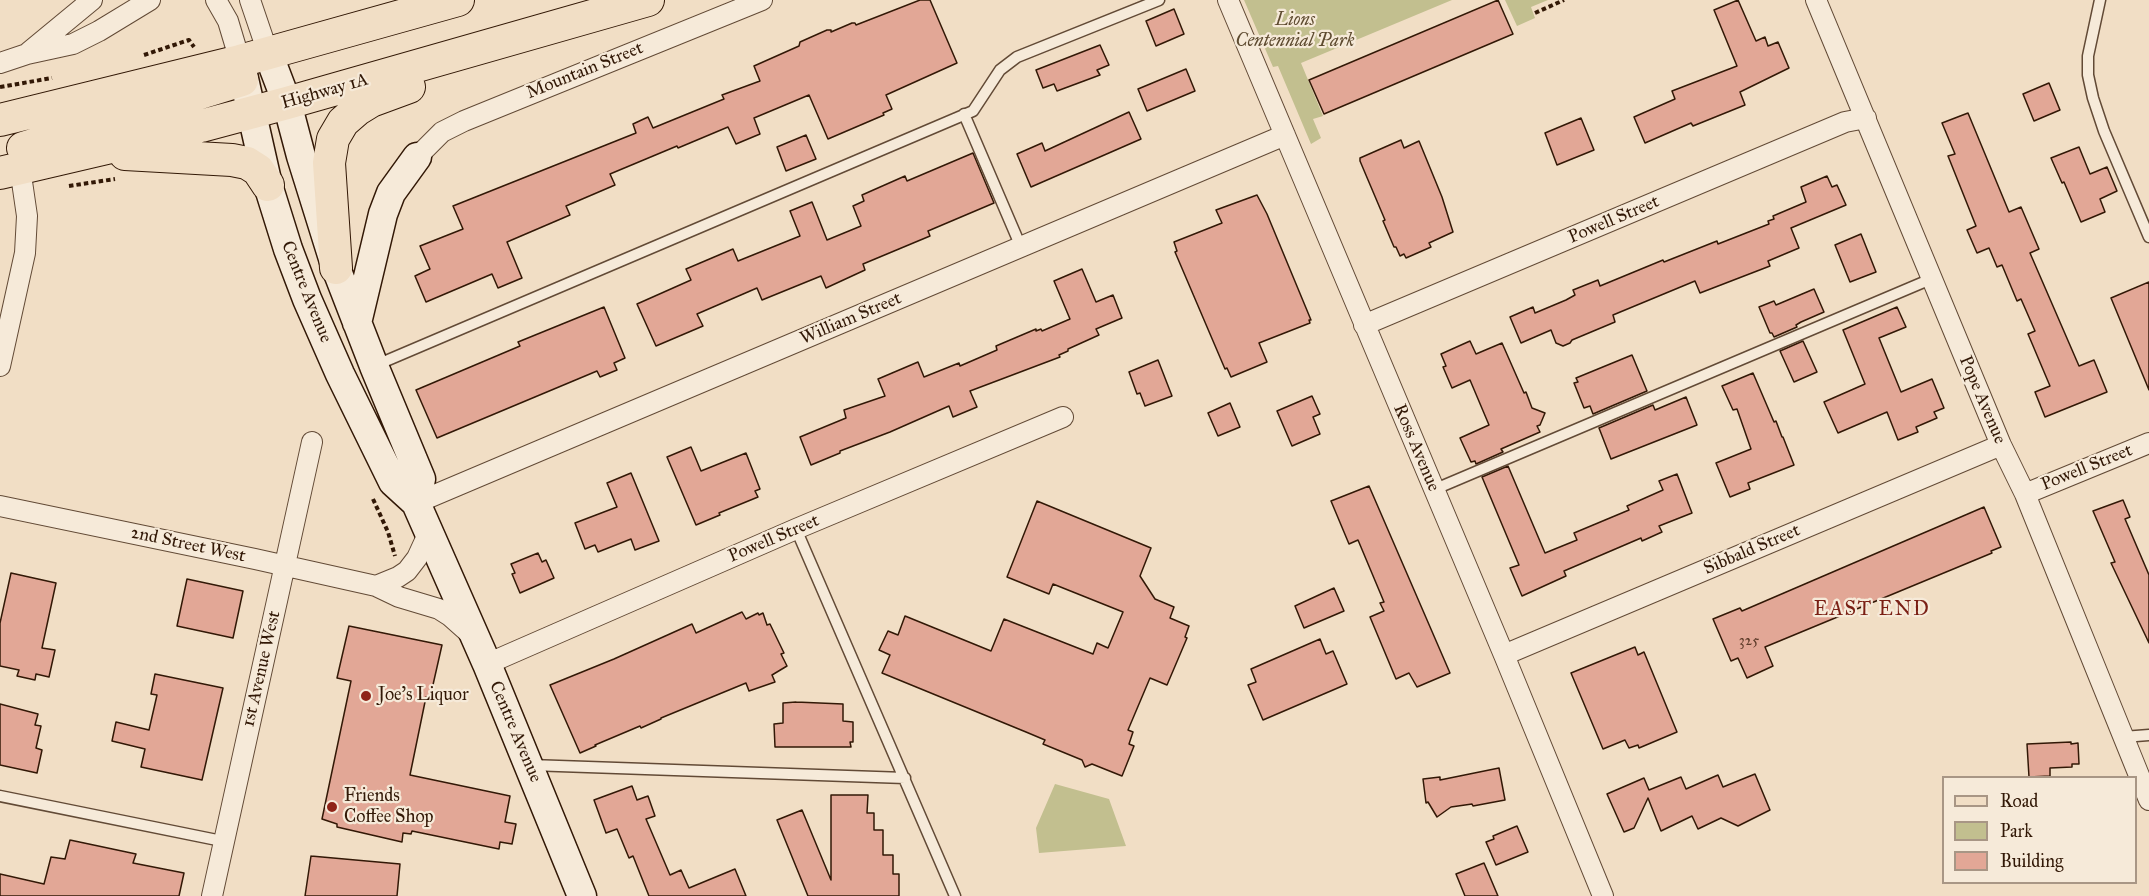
<!DOCTYPE html>
<html>
<head>
<meta charset="utf-8">
<style>
  body { margin:0 }
  #map { position:relative; width:2149px; height:896px; overflow:hidden; background:#f1dec5; font-family:"IM FELL Great Primer",serif }
  canvas { display:block }
  .legend { position:absolute; left:1942px; top:776px; width:195px; height:108px; box-sizing:border-box; background:#f6ead9; border:2px solid #a89685; margin:0; padding:8px 10px; list-style:none; font-size:18px; color:#321806 }
  .legend li { display:flex; align-items:center; gap:12px; height:30px }
  .legend b { width:30px; border:2px solid #a89685 }
</style>
</head>
<body>
<div id="map">
<canvas width="2149" height="896"></canvas>
<ul class="legend">
<li><b style="height:8px;background:#f1dec5"></b>Road</li>
<li><b style="height:16px;background:#c2bf8f"></b>Park</li>
<li><b style="height:16px;background:#e2a796"></b>Building</li>
</ul>
</div>
<script>
const c = document.querySelector('canvas').getContext('2d');
c.lineJoin = 'round';
function paint(path, color) {
  c.fillStyle = color;
  c.fill(path, 'evenodd');
}
function shape(rows) {
  const path = new Path2D();
  for (const r of rows) {
    path.moveTo(r[0], r[1]);
    for (let i = 2; i < r.length; i += 2) path.lineTo(r[i], r[i + 1]);
  }
  return path;
}
function trace(path, color, width, dash) {
  c.strokeStyle = color;
  c.lineWidth = width;
  c.lineCap = dash ? 'butt' : 'round';
  c.setLineDash(dash || []);
  c.stroke(path);
}
function label(font, color, halo, rows, align = 'center') {
  c.font = font + ' "IM FELL Great Primer",serif';
  c.lineWidth = 4.5;
  c.setLineDash([]);
  c.textBaseline = 'middle';
  c.strokeStyle = halo;
  c.fillStyle = color;
  for (const [text, x, y, turn = 0] of rows) {
    c.save();
    c.translate(x, y);
    c.rotate((+turn || 0) * Math.PI / 180);
    c.textAlign = isNaN(turn) ? turn : align;
    if (halo) c.strokeText(text, 0, 0);
    c.fillText(text, 0, 0);
    c.restore();
  }
}
const green = shape([
  [1244,0,1452,0,1301,63,1323,116,1313,119,1321,138,1311,144,1278,66,1273,67],
  [1505,0,1548,0,1531,7,1535,18,1517,26],
  [1055,784,1109,799,1126,846,1039,853,1036,828]
]);
const building = shape([
  [920,0,930,0,957,63,886,95,892,109,883,113,884,115,828,139,809,95,754,118,760,134,736,144,728,127,678,148,677,146,610,174,615,185,566,206,570,215,507,242,522,278,498,288,492,274,426,302,415,276,430,269,420,246,463,229,453,206,636,133,633,124,648,117,653,128,724,99,722,95,760,81,754,66,799,46,800,42,827,30,831,30,831,32,852,23,855,23,856,25,920,0],
  [1498,0,1513,34,1324,114,1309,80,1498,0],
  [1738,0,1756,41,1765,37,1768,46,1778,42,1789,68,1740,92,1745,105,1693,126,1691,123,1645,143,1634,117,1675,99,1672,91,1737,66,1714,10,1738,0],
  [1174,9,1184,34,1156,46,1146,21,1174,9],
  [1100,45,1109,65,1097,70,1100,75,1057,91,1054,84,1043,88,1036,70,1100,45],
  [1186,69,1195,91,1147,111,1138,89,1186,69],
  [2049,83,2060,110,2034,121,2023,94,2049,83],
  [1129,112,1141,139,1031,187,1017,154,1042,143,1045,151,1129,112],
  [1968,113,2009,212,2021,207,2039,249,2030,253,2079,366,2094,360,2107,392,2045,417,2035,392,2050,386,2028,334,2035,331,2021,299,2017,301,2002,265,1997,267,1989,248,1977,253,1967,230,1976,226,1948,156,1955,154,1942,123,1968,113],
  [1581,118,1594,150,1557,165,1545,133,1581,118],
  [806,135,816,159,786,171,777,147,806,135],
  [1401,140,1404,148,1419,141,1442,197,1453,232,1429,243,1431,247,1406,258,1404,254,1400,256,1396,247,1394,247,1383,221,1385,220,1360,161,1360,158,1401,140],
  [2079,147,2090,174,2107,167,2117,191,2100,199,2105,212,2081,222,2064,182,2062,183,2051,158,2079,147],
  [973,153,994,203,928,231,930,236,863,264,865,270,826,288,821,276,762,300,757,288,697,314,703,326,656,346,637,304,691,280,686,269,733,249,738,261,800,236,790,211,812,202,827,240,861,226,853,206,864,201,862,195,905,176,907,181,973,153],
  [1827,176,1832,187,1837,185,1846,205,1791,228,1799,248,1768,261,1770,266,1700,293,1695,281,1613,315,1615,322,1572,340,1570,343,1563,346,1556,343,1551,330,1521,343,1510,317,1533,307,1535,313,1566,300,1575,295,1573,290,1598,280,1600,286,1663,260,1664,262,1717,241,1718,244,1769,224,1768,221,1774,219,1773,216,1806,202,1801,187,1827,176],
  [1257,195,1267,214,1311,320,1309,320,1310,323,1259,343,1267,362,1231,377,1227,368,1225,369,1175,252,1177,251,1174,242,1222,223,1216,210,1257,195],
  [1861,234,1876,272,1850,282,1835,245,1861,234],
  [1082,269,1096,302,1113,295,1122,318,1096,329,1099,335,1068,349,1068,351,1059,355,1060,357,970,391,977,407,953,417,949,406,890,432,840,451,840,453,811,465,800,437,846,418,844,410,885,396,878,379,918,362,924,377,959,363,960,366,997,350,996,346,1036,329,1036,331,1041,329,1042,331,1070,319,1054,281,1082,269],
  [2149,282,2149,390,2111,298,2149,282],
  [1814,289,1824,312,1801,322,1796,325,1797,327,1774,337,1772,333,1770,333,1759,307,1774,301,1776,305,1814,289],
  [604,307,625,358,614,363,617,370,600,377,597,371,437,438,416,390,520,346,518,342,604,307],
  [1897,307,1906,327,1879,338,1901,392,1932,379,1944,408,1934,412,1937,418,1916,427,1918,432,1898,440,1887,412,1838,433,1824,402,1865,384,1843,330,1897,307],
  [1470,341,1476,354,1502,343,1524,393,1526,392,1532,408,1545,413,1540,425,1537,426,1540,432,1501,449,1503,452,1476,464,1475,461,1471,462,1460,438,1489,425,1470,380,1452,388,1443,367,1446,366,1441,354,1470,341],
  [1803,341,1817,372,1794,382,1780,351,1803,341],
  [1632,355,1647,391,1593,414,1590,406,1584,408,1574,383,1578,382,1576,378,1632,355],
  [1158,360,1172,396,1145,406,1140,393,1137,394,1129,372,1158,360],
  [1753,373,1774,422,1776,421,1782,437,1783,437,1794,465,1748,483,1750,489,1730,497,1716,463,1751,449,1737,409,1733,410,1722,386,1753,373],
  [1312,396,1320,414,1313,417,1320,434,1292,446,1277,411,1312,396],
  [1686,397,1697,425,1611,459,1599,428,1653,405,1655,410,1686,397],
  [1230,403,1240,427,1218,436,1208,413,1230,403],
  [691,447,701,471,746,453,760,489,755,491,758,497,719,513,720,515,696,525,667,457,691,447],
  [1508,466,1545,553,1577,540,1574,533,1629,510,1627,506,1663,490,1659,481,1677,474,1692,513,1659,526,1662,532,1642,541,1641,538,1564,571,1566,576,1522,596,1510,568,1519,565,1482,477,1508,466],
  [631,473,659,541,635,550,631,539,598,552,595,545,585,549,575,523,617,507,607,483,631,473],
  [1369,486,1450,673,1417,687,1409,673,1396,679,1370,617,1384,611,1380,603,1384,602,1358,540,1349,544,1331,501,1369,486],
  [2123,500,2130,517,2125,519,2149,575,2149,643,2111,563,2115,562,2093,511,2123,500],
  [1037,501,1151,548,1140,576,1155,599,1174,607,1170,618,1189,626,1185,637,1187,638,1167,685,1150,678,1128,730,1133,732,1129,744,1134,746,1122,776,1092,764,1085,767,1082,760,1043,744,1045,740,1026,732,882,673,890,655,879,650,888,631,898,635,905,616,991,651,1004,619,1093,654,1097,643,1108,648,1123,612,1053,584,1049,594,1007,577,1037,501],
  [1984,507,2001,547,1991,551,1992,553,1765,647,1773,666,1747,678,1738,658,1731,661,1713,619,1740,608,1742,611,1984,507],
  [538,553,542,562,546,560,554,578,520,593,512,574,515,573,511,564,538,553],
  [11,573,56,583,42,648,55,650,49,677,36,674,35,680,17,676,19,670,0,666,0,623,11,573],
  [187,579,243,591,233,638,177,626,187,579],
  [1334,588,1344,611,1304,628,1295,606,1334,588],
  [742,612,746,619,758,613,759,615,763,613,767,625,770,624,784,653,781,654,787,666,772,675,775,682,749,691,746,683,661,718,661,719,641,728,640,726,595,745,596,746,580,753,550,685,614,659,692,624,696,633,742,612],
  [349,626,442,645,430,698,426,697,410,775,510,796,505,822,516,824,512,844,500,842,499,849,412,831,411,834,403,833,402,842,337,827,337,824,322,819,351,681,337,678,349,626],
  [1320,639,1326,654,1333,651,1347,684,1263,720,1248,685,1256,682,1251,669,1320,639],
  [1635,647,1638,655,1644,652,1677,732,1639,748,1638,745,1629,748,1625,740,1603,749,1571,673,1635,647],
  [155,674,223,688,202,780,141,767,145,749,112,741,116,722,149,730,157,695,151,694,155,674],
  [796,702,843,704,843,721,853,722,853,742,850,742,851,747,775,747,774,724,783,723,783,703,796,702],
  [0,704,38,714,35,725,41,726,36,748,42,750,37,773,0,765,0,704],
  [2071,742,2071,744,2078,743,2079,764,2072,764,2072,767,2050,768,2050,776,2029,777,2027,744,2071,742],
  [1499,768,1505,800,1473,806,1472,804,1451,807,1437,817,1428,802,1426,803,1423,779,1440,777,1440,780,1499,768],
  [1755,774,1770,810,1738,826,1721,818,1698,829,1692,816,1661,831,1648,798,1634,828,1624,832,1607,794,1644,778,1649,790,1681,777,1686,789,1718,775,1723,787,1755,774],
  [632,786,637,800,648,796,655,816,646,819,670,875,681,870,689,888,735,869,746,896,649,896,633,856,629,858,617,829,606,833,594,800,632,786],
  [831,795,868,795,867,813,874,813,874,830,883,830,883,855,893,855,893,874,899,874,899,896,808,896,777,820,802,810,831,880,831,795],
  [1517,826,1528,852,1496,865,1486,842,1494,839,1493,836,1517,826],
  [70,840,136,854,133,863,184,873,179,896,0,896,0,874,44,884,51,857,65,859,70,840],
  [311,856,400,864,397,896,305,896,311,856],
  [1484,863,1498,896,1465,896,1456,874,1484,863]
]);
const path = shape([
  [1535,13,1564,0],
  [144,55,189,40,194,47],
  [0,87,52,78],
  [69,186,115,179],
  [373,499,388,532,395,556]
]);
const lane = shape([
  [2100,0,2088,56,2088,75,2093,98,2104,131,2149,237],
  [964,114,1021,247],
  [374,366,973,111,1000,70,1017,57,1159,0],
  [1433,490,1931,279],
  [796,529,955,896],
  [2123,737,2149,735],
  [530,765,905,778],
  [0,796,222,841]
]);
const street = shape([
  [216,0,228,21,240,61],
  [250,0,268,53],
  [1228,0,1504,655,1603,896],
  [1816,0,2001,445,2025,494,2149,800],
  [29,52,92,0],
  [0,63,27,54,73,44,99,31,150,0],
  [417,157,442,132,464,121,762,0],
  [1364,325,1845,122,1866,118],
  [0,366,25,253,27,216,20,168],
  [2025,494,2149,443],
  [416,503,1285,135],
  [0,506,255,559,376,586,399,597,439,609,450,616,468,632],
  [376,586,398,577,407,571,417,558,429,532],
  [1504,655,2001,445],
  [487,664,796,529,1063,417],
  [212,896,312,442]
]);
const secondary = shape([
  [268,53,287,103,301,156,336,268,374,366,421,479,416,503],
  [240,61,268,185,288,249,307,299,340,374,393,482,416,503,487,664,582,896],
  [357,323,383,214,391,193,417,157]
]);
const primary = shape([
  [0,120,240,61,458,0],
  [23,148,242,80],
  [125,154,232,160,247,163,258,170,268,185],
  [0,173,201,126,287,103,648,0],
  [336,268,329,163,333,139,343,122,358,109,371,101,409,87]
]);
const markers = [
  [366,696,6,"#8f2418"],
  [332,807,6,"#8f2418"]
];
const numberNames = [
  ["325",1749,641]
];
const parkNames = [
  ["Lions",1295,21],
  ["Centennial Park",1295,42]
];
const streetNames = [
  ["Mountain Street",585,71,-22],
  ["Highway 1A",325,92,-16],
  ["Powell Street",1614,220,-23],
  ["Centre Avenue",306,292,68],
  ["William Street",851,319,-23],
  ["Pope Avenue",1982,400,67],
  ["Ross Avenue",1416,448,67],
  ["Powell Street",2087,468,-22],
  ["Powell Street",774,539,-23],
  ["2nd Street West",188,545,12],
  ["Sibbald Street",1752,550,-23],
  ["1st Avenue West",262,669,-77],
  ["Centre Avenue",515,732,67]
];
const poiNames = [
  ["Joe's Liquor",378,696],
  ["Friends",344,797],
  ["Coffee Shop",344,818]
];
const neighbourhoodNames = [
  ["EAST END",1872,610]
];
paint(green, '#c2bf8f');
paint(building, '#e2a796');
trace(building, '#321806', 1.5);
trace(lane, '#624a36', 13);
trace(street, '#624a36', 22);
trace(secondary, '#321806', 31);
trace(primary, '#321806', 34);
trace(path, '#321806', 4, [4.5, 3]);
trace(lane, '#f6ead9', 10);
trace(street, '#f6ead9', 20);
trace(secondary, '#f6ead9', 28);
trace(primary, '#f1dec5', 32);
for (const [x, y, r, color] of markers) {
  const dot = new Path2D();
  dot.arc(x, y, r, 0, 2 * Math.PI);
  c.fillStyle = color;
  c.fill(dot);
  trace(dot, '#f6ead9', 2);
}
label('15px', '#5e3c2a', null, numberNames);
label('italic 18px', '#5d4a2f', '#f6ead9', parkNames);
label('18px', '#321806', '#f6ead9', streetNames);
label('18px', '#321806', '#f6ead9', poiNames, 'left');
c.letterSpacing = '1.5px';
label('20px', '#7a1f14', '#f6ead9', neighbourhoodNames);
c.letterSpacing = '0px';
</script>
</body>
</html>
